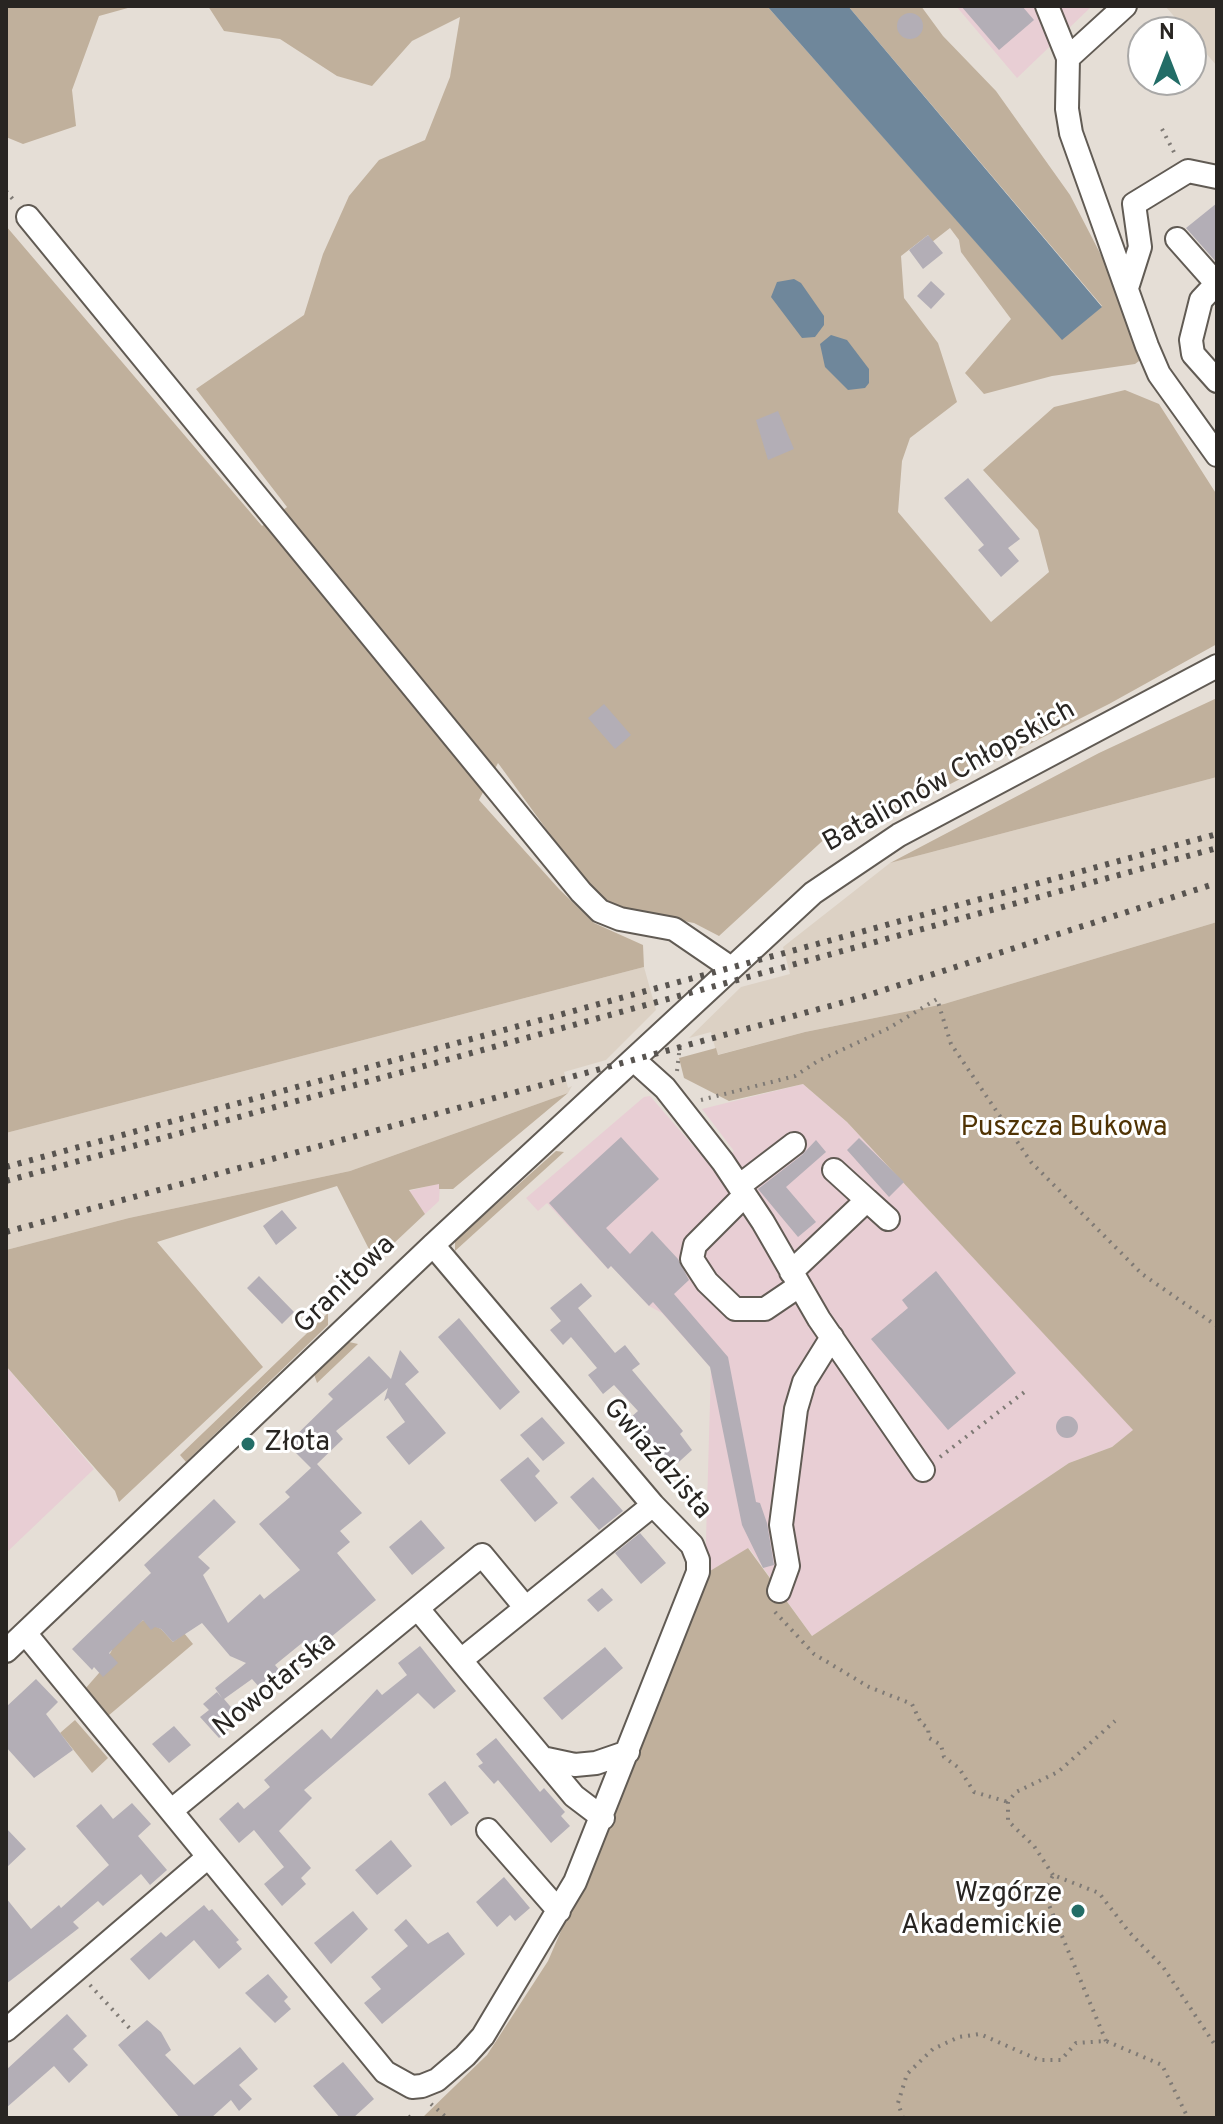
<!DOCTYPE html>
<html>
<head>
<meta charset="utf-8">
<style>
  body { margin:0 }
  #map { position:relative; width:1223px; height:2124px; overflow:hidden; background:#e5ded6; font-family:Overpass,sans-serif }
  canvas { display:block }
  .frame { position:absolute; inset:0; border:8px solid #282522; pointer-events:none }
  .north { position:absolute; left:1127px; top:16px; width:80px; height:80px; box-sizing:border-box; background:#fff; border:2px solid #a9a8a7; border-radius:50%; rotate:0deg; font-size:22px; font-weight:700; line-height:32px; text-align:center; color:#282522 }
  .north::after { content:''; display:block; margin:auto; width:28px; height:36px; background:#236d67; clip-path:polygon(50% 0,100% 100%,50% 72%,0 100%) }
</style>
</head>
<body>
<div id="map">
<canvas width="1223" height="2124"></canvas>
<div class="frame"></div>
<div class="north">N</div>
</div>
<script>
const c = document.querySelector('canvas').getContext('2d');
c.lineJoin = 'round';
function paint(path, color) {
  c.fillStyle = color;
  c.fill(path, 'evenodd');
}
function shape(rows) {
  const path = new Path2D();
  for (const r of rows) {
    if (r.length === 3) {
      path.moveTo(r[0] + r[2], r[1]);
      path.arc(r[0], r[1], r[2], 0, 2 * Math.PI);
      continue;
    }
    path.moveTo(r[0], r[1]);
    for (let i = 2; i < r.length; i += 2) path.lineTo(r[i], r[i + 1]);
  }
  return path;
}
function trace(path, color, width, dash) {
  c.strokeStyle = color;
  c.lineWidth = width;
  c.lineCap = dash ? 'butt' : 'round';
  c.setLineDash(dash || []);
  c.stroke(path);
}
function label(font, color, halo, rows, align = 'center') {
  c.font = font + ' Overpass,sans-serif';
  c.lineWidth = 6;
  c.setLineDash([]);
  c.textBaseline = 'middle';
  c.strokeStyle = halo;
  c.fillStyle = color;
  for (const [text, x, y, turn = 0] of rows) {
    c.save();
    c.translate(x, y);
    c.rotate((+turn || 0) * Math.PI / 180);
    c.textAlign = isNaN(turn) ? turn : align;
    if (halo) c.strokeText(text, 0, 0);
    c.fillText(text, 0, 0);
    c.restore();
  }
}
const built = shape([
  [1217,6,1217,66,1166,7],
  [1217,777,1217,922,944,1004,805,1032,717,1055,711,1032,689,1038,741,987,790,974,783,947,890,863],
  [644,967,656,1010,606,1060,564,1072,568,1088,572,1086,568,1093,350,1171,129,1218,6,1250,6,1133]
]);
const industrial = shape([
  [956,6,1092,6,1017,78],
  [803,1084,847,1122,1134,1430,1112,1447,1069,1463,812,1636,749,1548,705,1574,711,1368,662,1313,649,1306,611,1266,608,1269,547,1203,538,1211,526,1198,644,1097,650,1096,714,1170,734,1151,702,1109],
  [440,1183,439,1201,425,1214,409,1191],
  [6,1366,94,1469,6,1553]
]);
const green = shape([
  [6,6,135,6,99,16,72,90,76,126,23,144,6,137],
  [208,6,767,6,1062,339,1102,306,848,6,921,6,943,36,996,91,1070,195,1117,286,1143,358,1135,364,1052,376,984,394,965,373,1011,319,961,252,959,240,950,228,932,242,928,235,901,256,904,298,938,343,957,402,910,438,902,461,898,512,991,622,1049,572,1038,530,983,470,1054,407,1125,390,1159,404,1217,495,1217,644,1109,704,857,831,830,834,719,936,694,923,610,907,587,885,498,763,479,800,559,889,594,923,643,945,644,967,6,1133,6,226,262,526,287,507,196,389,304,315,323,254,349,196,379,160,425,140,450,77,460,17,412,41,372,86,337,76,280,39,224,31],
  [1217,698,1217,777,890,863,1099,753],
  [1217,922,1217,2118,422,2118,487,2055,548,1961,664,1692,705,1574,748,1548,812,1636,1069,1463,1112,1447,1133,1430,847,1122,803,1084,729,1101,684,1078,679,1058,716,1048,718,1055,805,1032,944,1004],
  [568,1093,453,1189,439,1189,439,1184,409,1190,425,1214,375,1261,337,1186,157,1242,263,1367,119,1502,115,1491,6,1366,6,1250,129,1218,350,1171],
  [556,1151,564,1152,455,1251,455,1241],
  [328,1313,328,1325,186,1462,180,1455],
  [349,1342,358,1344,317,1383,314,1374],
  [143,1620,161,1629,173,1642,184,1633,193,1644,108,1716,85,1689,99,1673,112,1650,110,1647],
  [75,1720,108,1758,92,1773,60,1733]
]);
const water = shape([
  [767,6,848,6,1102,307,1062,340],
  [794,279,801,283,824,316,824,325,815,337,802,338,771,297,777,282],
  [831,335,847,340,869,369,869,383,865,388,848,390,825,367,820,344]
]);
const building = shape([
  [961,6,1022,6,1034,20,999,50],
  [910,26,13],
  [1217,203,1217,263,1186,228],
  [928,235,943,253,923,269,909,250],
  [931,281,945,294,931,309,917,296],
  [778,411,794,449,768,460,756,420],
  [968,478,1020,539,1008,548,1019,561,1001,577,978,550,984,545,944,498],
  [604,704,631,735,615,749,588,718],
  [621,1137,659,1179,606,1228,630,1254,652,1231,678,1259,689,1280,674,1294,728,1357,756,1502,760,1503,767,1523,774,1565,763,1568,742,1525,710,1367,653,1302,649,1306,611,1266,608,1269,549,1203],
  [859,1138,904,1182,889,1197,847,1150],
  [816,1140,826,1152,786,1187,816,1222,798,1237,758,1189,802,1155],
  [282,1210,297,1228,276,1245,263,1226],
  [936,1271,1016,1373,948,1430,871,1339,908,1308,902,1300],
  [259,1276,294,1312,282,1324,247,1288],
  [581,1283,592,1296,578,1308,615,1353,625,1345,640,1364,632,1370,683,1431,680,1434,692,1450,669,1471,639,1437,643,1434,630,1418,638,1411,614,1385,603,1394,588,1375,597,1368,571,1337,563,1345,550,1330,561,1321,550,1308],
  [459,1318,520,1392,500,1410,438,1337],
  [400,1350,419,1372,405,1384,446,1433,409,1465,386,1437,405,1422,388,1398,384,1401,388,1388,336,1431,343,1439,317,1464,362,1513,340,1531,350,1542,337,1553,376,1600,331,1637,334,1640,314,1657,302,1643,275,1665,281,1672,261,1689,252,1679,224,1699,241,1719,219,1738,200,1717,209,1710,203,1704,217,1692,222,1698,215,1688,246,1663,230,1656,202,1623,173,1642,161,1629,155,1627,151,1630,143,1620,109,1653,118,1663,103,1677,94,1667,92,1670,72,1649,151,1573,144,1565,214,1499,236,1522,198,1557,210,1568,203,1575,228,1623,260,1594,264,1599,300,1570,259,1524,290,1497,285,1492,311,1468,287,1444,333,1399,328,1394,369,1356,391,1379],
  [1067,1427,11],
  [542,1417,565,1443,543,1461,520,1435],
  [528,1457,540,1471,535,1476,558,1503,535,1522,500,1480],
  [593,1477,623,1511,599,1530,570,1497],
  [421,1520,445,1548,412,1575,389,1547],
  [640,1533,666,1563,641,1584,615,1553],
  [602,1588,613,1600,598,1612,587,1600],
  [420,1646,456,1691,434,1709,418,1693,304,1790,312,1798,279,1831,311,1868,301,1878,306,1884,282,1906,264,1884,284,1867,254,1830,239,1843,219,1819,238,1802,244,1809,270,1787,264,1780,322,1729,331,1739,377,1689,382,1695,407,1675,398,1663],
  [605,1647,623,1668,562,1720,543,1698],
  [36,1679,58,1702,46,1714,73,1750,34,1778,6,1747,6,1707],
  [174,1726,191,1745,169,1763,152,1744],
  [496,1738,540,1792,544,1788,565,1812,561,1816,570,1826,551,1843,498,1780,494,1784,478,1766,483,1763,476,1754],
  [445,1781,469,1813,451,1826,428,1794],
  [132,1803,151,1824,138,1836,167,1870,150,1885,141,1874,103,1906,98,1901,73,1922,79,1928,6,1984,6,1898,31,1929,59,1905,61,1908,109,1865,76,1826,101,1804,113,1819],
  [6,1828,26,1849,6,1868],
  [391,1840,412,1866,377,1895,355,1870],
  [504,1877,530,1908,515,1921,510,1915,497,1927,476,1902],
  [204,1905,209,1911,212,1909,239,1940,236,1942,242,1949,219,1969,194,1940,149,1980,130,1959,161,1932,166,1937],
  [353,1911,368,1929,331,1964,314,1943],
  [406,1919,428,1944,448,1932,465,1954,382,2024,364,2003,381,1989,371,1977,408,1946,394,1930],
  [268,1974,288,1997,284,2001,291,2009,275,2023,245,1993],
  [67,2014,87,2036,73,2049,88,2065,69,2083,54,2066,6,2108,6,2070],
  [147,2020,161,2032,171,2050,165,2055,194,2085,240,2047,258,2069,239,2085,252,2099,239,2111,231,2100,211,2118,180,2118,118,2045],
  [343,2062,374,2099,353,2118,340,2118,313,2086]
]);
const path = shape([
  [1162,129,1176,156],
  [6,191,16,203],
  [677,1071,680,1045],
  [701,1100,795,1076,818,1061,889,1028,937,999,951,1044,1031,1162,1142,1274,1217,1326],
  [940,1457,1027,1390],
  [775,1612,814,1654,869,1687,912,1704,921,1723,928,1728,929,1738,941,1745,944,1757,959,1768,974,1792,1008,1802],
  [1053,1875,1034,1846,1008,1821,1008,1802,1016,1792,1058,1772,1115,1721],
  [90,1985,133,2032],
  [1106,2041,1049,1905,1046,1889,1053,1875,1099,1893,1129,1932,1163,1967,1217,2048],
  [431,2104,447,2118],
  [408,2116,410,2118],
  [903,2118,898,2103,907,2074,933,2049,959,2037,980,2034,1039,2060,1061,2060,1076,2043,1106,2041,1162,2065,1188,2118]
]);
const minor = shape([
  [1047,6,1068,58,1067,109,1071,133,1147,346,1159,374,1217,455],
  [1068,58,1125,6],
  [28,217,581,892,600,911,620,919,674,929,731,968],
  [1177,239,1216,283],
  [1217,283,1201,300,1191,340,1193,354,1217,381],
  [1127,288,1140,247,1134,204,1188,171,1217,177],
  [635,1061,665,1088,723,1162,763,1222,819,1319,923,1470],
  [739,1186,794,1144],
  [745,1195,695,1245,692,1259,707,1282,735,1309,765,1309,799,1286],
  [867,1200,888,1219],
  [791,1272,867,1200,834,1170],
  [779,1591,788,1566,781,1525,796,1409,804,1382,832,1337],
  [418,1609,574,1796,603,1818],
  [25,1633,385,2072,412,2087,422,2086,437,2080,465,2056,483,2036,575,1882,698,1572,698,1560,692,1545,653,1505,433,1245],
  [6,1651,433,1245,813,893,899,835,1217,666],
  [461,1660,653,1505],
  [547,1759,575,1765,596,1763,628,1752],
  [172,1810,482,1555,525,1607],
  [488,1830,559,1911],
  [6,2030,208,1857]
]);
const rail = shape([
  [6,1167,1217,834],
  [6,1181,1217,848],
  [6,1232,859,998,1217,883]
]);
const markers = [
  [248,1444,8,"#236d67"],
  [1078,1911,8,"#236d67"]
];
const streetNames = [
  ["Batalionów Chłopskich",950,778,-29],
  ["Granitowa",346,1286,-44],
  ["Gwiaździsta",656,1460,49],
  ["Nowotarska",276,1686,-39]
];
const parkNames = [
  ["Puszcza Bukowa",1064,1129]
];
const poiNames = [
  ["Złota",264,1444],
  ["Wzgórze",1062,1895,"right"],
  ["Akademickie",1062,1927,"right"]
];
paint(built, '#dcd1c4');
paint(industrial, '#e8ced4');
paint(green, '#c0b09c');
paint(water, '#6f879b');
paint(building, '#b3aeb6');
trace(minor, '#615b54', 26);
trace(path, '#7f7a75', 4, [2, 6]);
trace(minor, '#fff', 22);
trace(rail, '#585450', 6, [4, 8]);
for (const [x, y, r, color] of markers) {
  const dot = new Path2D();
  dot.arc(x, y, r, 0, 2 * Math.PI);
  c.fillStyle = color;
  c.fill(dot);
  trace(dot, '#fff', 3);
}
label('28px', '#282522', '#fff', streetNames);
label('28px', '#503304', '#fff', parkNames);
label('28px', '#282522', '#fff', poiNames, 'left');
</script>
</body>
</html>
